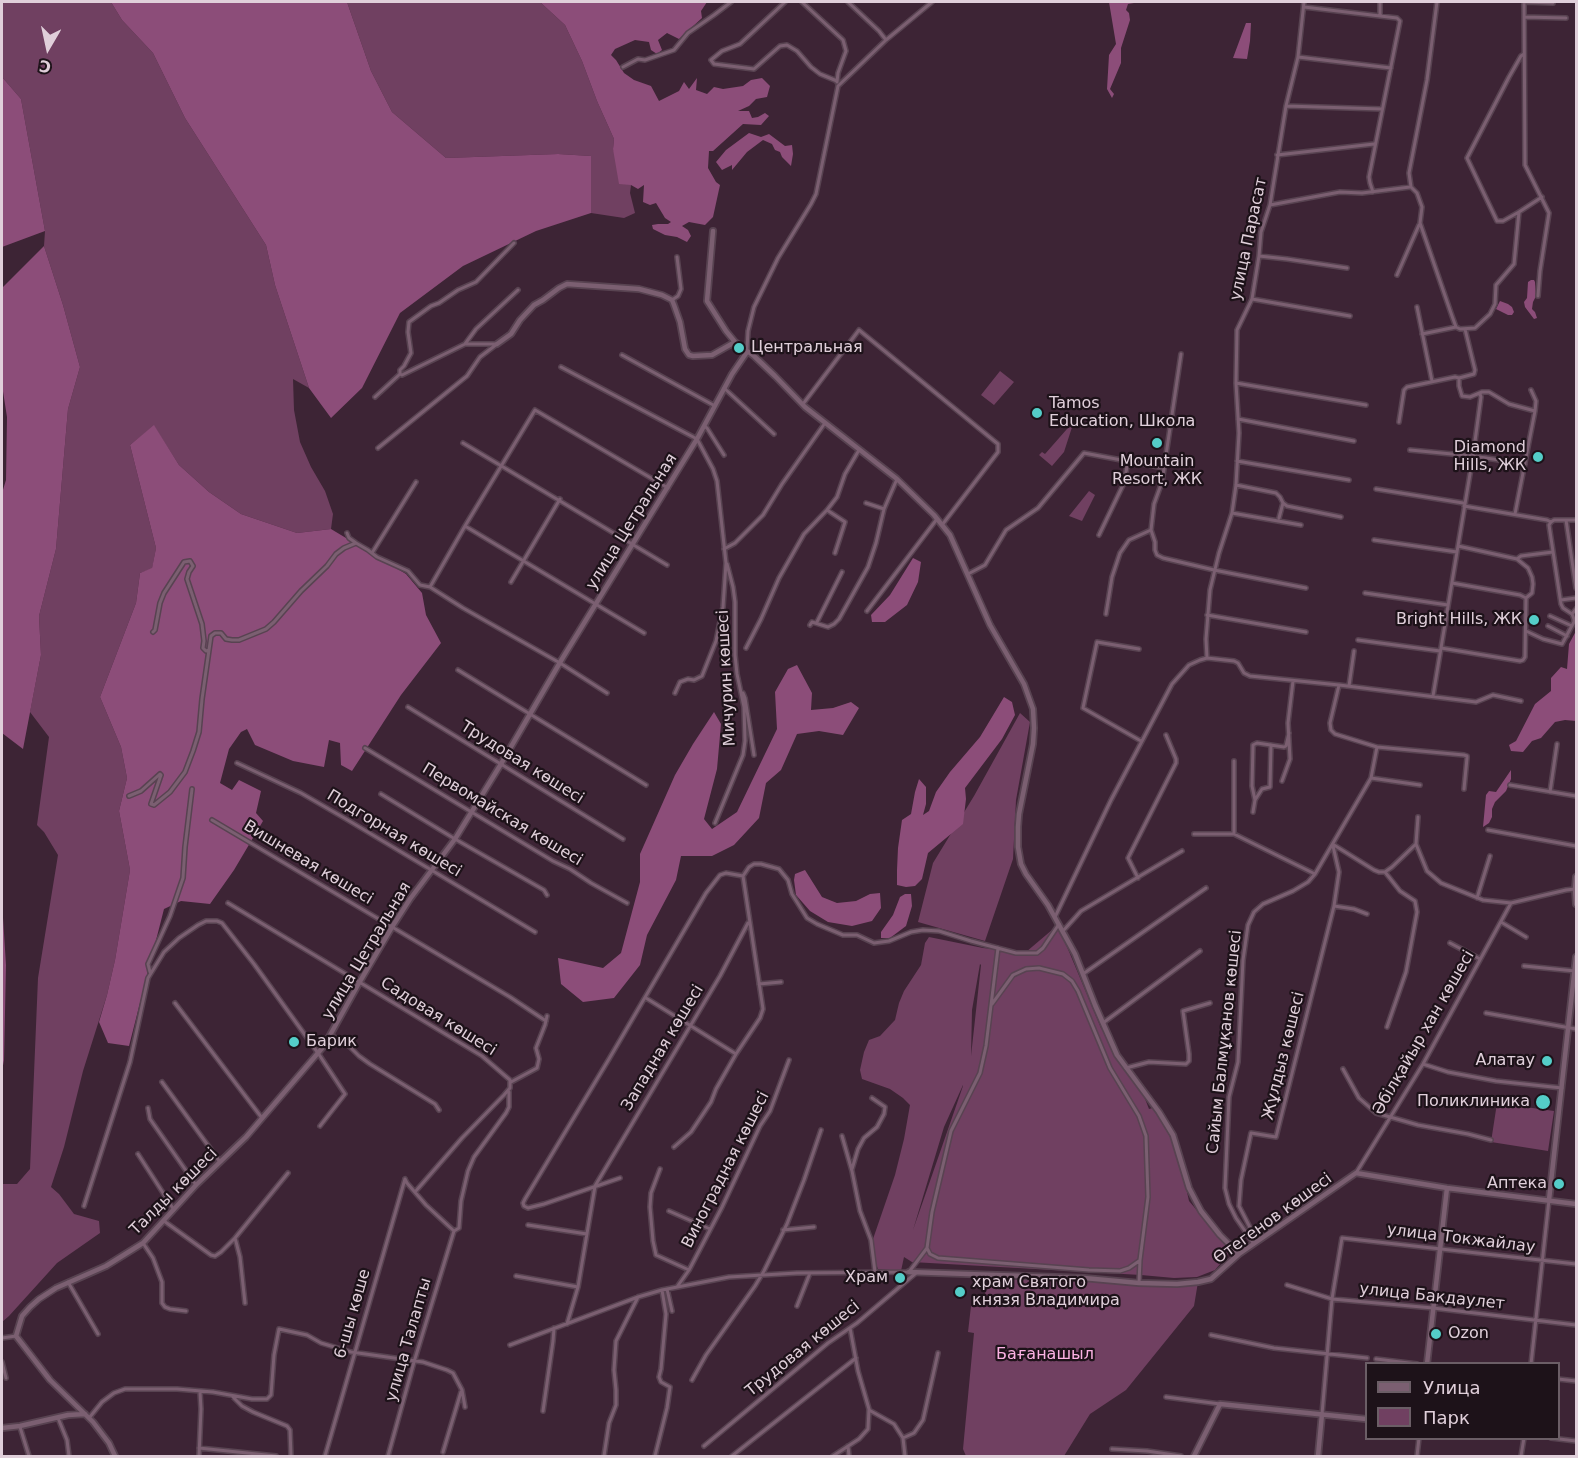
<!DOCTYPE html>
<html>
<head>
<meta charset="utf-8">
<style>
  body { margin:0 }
  #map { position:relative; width:1578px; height:1458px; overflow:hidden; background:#3d2435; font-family:"DejaVu Sans",sans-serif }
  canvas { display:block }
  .frame { position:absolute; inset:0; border:3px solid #e0cfda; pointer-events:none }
  .legend { position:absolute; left:1365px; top:1362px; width:195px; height:78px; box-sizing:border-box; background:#1d1219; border:2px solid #6b5e66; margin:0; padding:8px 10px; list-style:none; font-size:18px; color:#e0cfda }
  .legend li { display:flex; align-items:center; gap:12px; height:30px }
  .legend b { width:30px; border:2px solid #6b5e66 }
  .north { position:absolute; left:18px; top:18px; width:60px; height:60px; -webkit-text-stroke:4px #1d1219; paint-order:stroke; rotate:189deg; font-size:16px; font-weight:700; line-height:24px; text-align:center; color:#e0cfda }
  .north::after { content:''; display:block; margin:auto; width:21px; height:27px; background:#e0cfda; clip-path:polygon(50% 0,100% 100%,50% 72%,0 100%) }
</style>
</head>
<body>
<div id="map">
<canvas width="1578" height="1458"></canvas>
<div class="frame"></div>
<ul class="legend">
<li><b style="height:8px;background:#7b5f71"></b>Улица</li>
<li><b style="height:16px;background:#704061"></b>Парк</li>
</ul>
<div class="north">С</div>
</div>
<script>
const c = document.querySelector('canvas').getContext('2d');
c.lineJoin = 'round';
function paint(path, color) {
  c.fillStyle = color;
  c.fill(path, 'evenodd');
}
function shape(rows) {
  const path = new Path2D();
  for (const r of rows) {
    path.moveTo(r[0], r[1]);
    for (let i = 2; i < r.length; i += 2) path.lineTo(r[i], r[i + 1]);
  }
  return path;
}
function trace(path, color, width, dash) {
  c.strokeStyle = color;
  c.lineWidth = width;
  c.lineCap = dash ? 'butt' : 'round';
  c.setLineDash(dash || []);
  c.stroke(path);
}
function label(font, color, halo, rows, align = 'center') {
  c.font = font + ' "DejaVu Sans",sans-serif';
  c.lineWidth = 4.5;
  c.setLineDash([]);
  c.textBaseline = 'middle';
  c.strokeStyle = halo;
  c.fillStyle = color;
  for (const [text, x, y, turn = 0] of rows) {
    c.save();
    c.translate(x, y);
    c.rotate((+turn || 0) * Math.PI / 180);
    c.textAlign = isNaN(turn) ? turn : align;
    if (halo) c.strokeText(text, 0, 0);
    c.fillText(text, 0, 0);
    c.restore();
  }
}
const green = shape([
  [2,2,111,2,122,20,153,53,185,118,266,245,275,285,309,388,293,379,294,410,300,442,311,467,325,491,333,514,331,529,297,533,241,514,209,492,179,465,154,426,130,445,156,548,152,569,140,573,136,603,100,697,121,747,127,778,119,811,130,870,115,960,107,995,83,1071,64,1147,51,1187,59,1194,74,1214,99,1221,100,1233,57,1263,9,1316,2,1322,2,1184,17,1184,30,1169,38,978,58,855,44,832,37,825,49,737,30,712,41,655,39,616,56,549,68,409,80,367,63,305,44,246,45,231,21,99,2,77],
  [347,2,540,2,565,25,582,61,597,101,614,139,613,149,631,185,630,193,635,213,624,218,591,213,591,156,558,154,446,158,392,112,371,71],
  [1000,371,1014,382,994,405,981,395],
  [1074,421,1064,452,1052,466,1039,455,1042,452,1045,454],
  [1089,491,1095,495,1082,521,1069,516],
  [1020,713,1030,722,1016,800,1013,859,985,941,918,922,933,863,974,796],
  [1059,924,1063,931,1065,942,1101,1028,1140,1086,1149,1109,1156,1107,1179,1156,1189,1201,1231,1251,1215,1270,1197,1277,1174,1278,1141,1275,912,1262,904,1257,901,1271,878,1269,876,1264,873,1239,895,1175,904,1139,910,1105,903,1098,890,1089,862,1079,860,1070,864,1052,869,1040,880,1036,895,1020,899,1003,904,991,921,965,925,943,929,937,983,948,1026,952],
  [980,964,981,965,971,1056,972,1010],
  [963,1085,963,1086,913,1230,944,1127],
  [1497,1103,1554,1111,1548,1151,1491,1142],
  [987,1279,1139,1283,1198,1282,1194,1306,1126,1390,1090,1414,1064,1456,966,1456,963,1449,974,1333,968,1332,971,1306,978,1307,979,1304,984,1304]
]);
const forest = shape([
  [111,2,347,2,371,71,392,112,446,158,558,154,591,156,591,213,536,231,463,266,400,313,362,388,331,418,309,388,275,285,266,245,185,118,153,53,122,20],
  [540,2,707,2,701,11,702,18,679,39,667,33,658,40,662,50,657,54,651,50,649,42,635,40,615,49,611,55,616,60,624,73,634,80,651,86,659,101,679,91,684,82,689,89,697,78,696,90,707,94,714,87,723,89,743,86,751,80,762,78,770,86,767,97,756,99,749,106,738,111,749,111,752,118,758,117,765,113,769,116,761,125,743,124,713,151,709,151,708,168,716,182,720,185,713,217,705,225,689,222,682,226,688,230,691,236,687,242,677,237,665,235,653,229,652,225,658,224,668,224,671,222,665,218,656,203,650,205,643,202,644,185,638,189,631,185,619,184,613,149,614,139,597,101,582,61,565,25],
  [1109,2,1140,2,1128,4,1126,10,1129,13,1130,20,1121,48,1121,63,1110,89,1114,94,1112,98,1107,89,1109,55,1116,44],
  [1246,23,1251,23,1250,41,1247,59,1233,58],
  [2,77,21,99,45,231,2,247],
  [749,133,761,137,769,134,785,146,792,145,793,154,791,166,782,157,780,152,775,150,772,144,763,140,747,152,732,170,732,165,722,170,716,162,726,150],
  [44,246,63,305,80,367,68,409,56,549,39,616,41,655,23,749,2,733,2,493,6,480,7,417,2,385,2,288],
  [1531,280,1534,280,1535,282,1536,296,1533,302,1532,309,1535,312,1537,318,1534,319,1525,307,1524,302,1527,298,1528,282],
  [1500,301,1508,304,1512,307,1514,312,1512,315,1508,315,1496,309],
  [154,425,179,465,209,492,241,514,297,533,331,529,406,574,422,593,426,615,441,643,401,695,352,771,341,765,340,743,329,740,324,767,293,761,255,745,247,729,241,732,229,749,220,783,232,790,239,780,261,791,256,813,263,821,234,870,210,904,181,901,164,909,129,1046,108,1043,99,1022,107,995,115,960,130,870,119,811,127,778,121,747,100,697,136,603,140,573,152,568,156,548,130,445],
  [913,558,921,562,918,582,907,605,885,622,872,622,871,615,890,595],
  [1576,631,1576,721,1565,720,1555,722,1541,738,1532,741,1523,752,1511,751,1509,745,1516,741,1535,704,1551,691,1551,678,1561,667,1567,669,1569,644],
  [797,665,812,693,811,710,833,708,851,702,859,708,843,735,819,731,797,734,781,770,766,783,759,818,734,845,712,856,681,856,676,880,647,935,640,965,614,998,583,1002,561,984,558,958,603,968,621,953,640,882,640,854,675,775,693,744,714,712,721,724,717,769,704,819,712,829,737,812,777,729,775,692,788,669],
  [1004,697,1012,702,1015,715,1002,739,965,788,966,799,963,824,928,853,922,879,915,886,906,887,897,885,897,870,898,848,902,820,911,814,915,792,919,779,926,787,926,804,923,815,929,811,936,792,950,772,980,737],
  [1511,770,1511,779,1506,791,1495,802,1492,809,1492,817,1489,823,1483,827,1486,795,1489,791,1496,792],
  [805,870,822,897,837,903,856,901,870,894,880,893,881,908,872,921,852,926,828,922,810,911,796,895,794,880,795,874],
  [905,894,911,894,912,906,906,926,890,938,881,938,881,932,893,915,900,897],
  [2,902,6,965,4,1060,2,1071]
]);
const street = shape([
  [785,2,740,44,722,51,711,60,714,64,754,69,780,46,787,45,797,51,811,67,820,74,837,81],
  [802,2,843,40,846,51,838,73,837,82],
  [848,2,879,31,886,40],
  [1380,2,1380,16],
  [1437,2,1427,80,1409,173,1411,187,1417,193,1422,207,1420,223,1452,316,1456,327,1460,329,1475,328,1490,314,1495,304,1496,285,1514,264,1519,212],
  [1524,2,1525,165,1549,213,1540,271,1538,296],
  [1526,2,1553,3],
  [1304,7,1397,18,1400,21,1369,177,1370,183,1373,192],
  [1524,17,1566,18],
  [1524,54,1521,56,1509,77,1467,158,1497,221,1503,221,1519,212,1542,197],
  [1298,57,1391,68],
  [623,67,638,59,645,60,674,50,688,33,714,15,731,2],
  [1286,106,1382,109],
  [1277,155,1374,144],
  [1270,205,1340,192,1362,193,1410,187],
  [514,243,476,282,458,290,439,303,431,306,409,322,408,332,411,353,404,366,400,370,400,374,402,375,465,344,476,329,518,290],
  [1259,256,1287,259,1347,268],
  [1397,275,1419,225],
  [1252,299,1350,316],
  [672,300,678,296,681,289,677,257],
  [1417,307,1432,381],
  [1465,329,1475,370,1474,374,1459,378,1459,386,1462,396,1470,397,1482,392,1489,392,1509,404,1535,411,1515,514],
  [1422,334,1456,327],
  [465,344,497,344],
  [747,349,748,331,754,307,778,258,811,204,816,194,838,86,886,40,932,2],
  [622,355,715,406],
  [561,367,697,439,713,469,717,481,726,563,723,607,716,641,702,676,694,680,688,679,680,682,675,693],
  [1236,383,1366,405],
  [724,388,774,434],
  [1531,390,1536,401,1535,411],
  [375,397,400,374],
  [803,404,859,330,998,444,998,452,942,525],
  [1238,419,1354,441],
  [1399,422,1404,390,1407,387,1455,377,1459,378],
  [704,426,707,428,724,455],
  [463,443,667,565],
  [378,448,467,376,480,357,497,344],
  [1410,450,1473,456,1525,464],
  [1237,461,1349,480],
  [1236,485,1276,493,1280,497,1283,503,1287,506,1341,517],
  [1376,489,1463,503],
  [866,503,884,509],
  [1464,506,1547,520,1551,522],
  [827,510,845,522,835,553],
  [1232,513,1301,525],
  [1279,518,1283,503],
  [1566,520,1576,588],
  [465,526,644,633],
  [1151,530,1155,542,1155,550,1157,555,1163,558,1214,570,1306,588],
  [347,533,349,538,356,543,368,550,377,557,408,571,420,585,430,587,463,608,560,663,607,693],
  [1099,535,1124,483,1128,461],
  [1374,540,1457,552],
  [724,549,735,543,763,515,782,484,825,423],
  [372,553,416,482],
  [1517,559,1521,556,1553,552],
  [968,574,985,565,1006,530,1038,508,1084,453,1164,468],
  [511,582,560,499],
  [1452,583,1520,595,1526,598],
  [430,587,465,526,535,410,668,488],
  [1365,593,1448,605],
  [1561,600,1576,598],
  [867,611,937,519],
  [1106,614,1112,577,1120,553,1129,540,1151,530,1154,504,1162,482,1181,354],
  [1572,614,1576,609],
  [1207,615,1306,632],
  [1550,616,1572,626],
  [817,622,842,572],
  [810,625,812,622,828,627,834,624,839,619,868,567,876,543,884,509,897,479],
  [1548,626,1567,636],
  [1526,631,1543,639,1562,644,1574,622,1574,619,1572,614,1563,608,1561,604,1549,525,1551,522,1554,520,1576,520],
  [153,632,155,630,160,603,164,593,184,562,190,561,193,566,189,572,187,579,202,624,204,641,203,648,206,651,209,650],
  [1358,640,1440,651],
  [746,648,761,619,779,578,804,534,827,510,837,497,845,474,859,450],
  [1441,648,1520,661,1523,660,1525,657,1526,598,1532,593,1533,584,1532,577,1528,568,1517,559,1458,546],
  [1139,649,1097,642,1083,708,1141,741],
  [1207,658,1206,639,1210,590,1219,553,1232,513,1236,485,1239,433,1236,383,1237,330,1252,299,1259,256,1261,232,1270,205,1286,106,1298,57,1304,2],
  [458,670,646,785],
  [1339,685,1476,702,1493,695,1521,701],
  [1349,686,1354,651],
  [743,693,745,698,754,755],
  [1433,696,1473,456,1481,397,1480,394],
  [408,707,623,839],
  [365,748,553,861,570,869,591,883,627,903],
  [1234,761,1234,834],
  [237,763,301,793,346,819,535,932],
  [1371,778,1420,785],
  [1282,781,1290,759,1288,723,1293,681],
  [1510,785,1576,796],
  [1550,792,1557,744],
  [381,794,455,839,544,890,547,895],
  [129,796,141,791,160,774,161,775,151,804,154,805,170,792,185,772,193,751,199,732,202,699,211,636,215,633,221,633,226,639,232,640,239,640,266,629,274,622,301,591,327,566,336,554,344,548,356,543],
  [1255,800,1262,789,1270,787,1271,745],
  [1253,812,1255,800,1252,786,1253,745,1257,743,1284,747,1286,746,1289,733],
  [1418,817,1416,844,1427,871,1441,883,1483,900,1511,903,1566,890,1575,889],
  [212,820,510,997,546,1021],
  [715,823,743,755,745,741,744,707,737,674,735,655,735,602,733,587,727,564],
  [1488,830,1576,846],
  [1194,834,1234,834,1315,874],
  [1334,845,1374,870,1379,872,1385,872,1392,867,1416,844],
  [1385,872,1400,891,1415,901,1417,912,1406,972,1387,1027],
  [1138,878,1128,858,1129,856,1176,763,1176,759,1166,735],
  [1477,898,1490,856],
  [228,903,482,1056,510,1080,510,1088,504,1095,462,1138,415,1192],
  [1334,906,1354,909,1367,914],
  [1055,917,1111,800,1172,684,1189,665,1200,660,1207,658,1234,661,1238,663,1244,673,1250,676,1339,685,1330,723,1331,730,1335,734,1377,747,1464,755,1467,756,1467,758,1464,789],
  [1501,922,1526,937],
  [1063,931,1081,911,1182,851],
  [1450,943,1480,959],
  [1524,966,1575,971],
  [150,972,148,964,170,916,183,878,185,847,192,789],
  [1083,974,1206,888],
  [759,984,781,982],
  [646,998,736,1054],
  [175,1003,262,1118],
  [992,1004,1013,975,1026,969,1039,968,1063,974,1072,981,1078,991,1110,1068,1139,1116,1146,1136,1148,1197,1140,1260,1139,1283],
  [1486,1013,1576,1029],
  [1103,1023,1200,951],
  [331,1035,348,1045,359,1056,370,1064,435,1104,439,1110],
  [1423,1064,1448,1072,1496,1081,1562,1088],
  [1126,1068,1149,1062,1186,1064,1189,1061,1189,1054,1183,1011,1210,1003],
  [1343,1069,1359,1098,1376,1113,1418,1125,1468,1134,1491,1140],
  [162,1082,220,1162],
  [511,1082,537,1068,539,1059,536,1048,545,1025,547,1016],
  [148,1108,150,1119,196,1185],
  [842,1136,852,1171,860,1211,871,1240,875,1272],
  [674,1147,691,1132,711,1102,716,1089,736,1054,760,1018,763,1009,743,876,749,867,754,864,761,864,779,869,788,880,792,894,807,918,817,924,843,935,857,935,874,943,889,941,911,932,923,930,939,931,971,941,1016,953,1037,953,1043,948,1059,924],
  [138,1154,174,1210],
  [660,1169,651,1193,650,1207,653,1241,656,1255,689,1270],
  [852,1169,858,1149,864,1138,877,1127,884,1114,885,1107,872,1098],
  [1356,1173,1423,1064,1511,903],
  [620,1178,544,1204,528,1208,524,1206,523,1203,525,1199,609,1059,706,893,720,875,726,873,743,876],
  [405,1179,407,1183,426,1205,454,1231],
  [84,1206,130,1062,148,978,164,952,179,938,198,925,206,921,217,921,222,923,254,964,318,1053,345,1094,320,1126],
  [669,1211,710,1229],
  [164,1221,211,1255,215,1256,221,1252,235,1238,288,1173],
  [528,1225,587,1234],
  [783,1230,814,1227],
  [454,1231,459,1228,461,1201,468,1171,474,1157,506,1113,509,1107,509,1092],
  [235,1238,240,1257,245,1303],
  [1257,1241,1239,1206,1241,1180,1251,1133,1276,1137,1334,906,1339,872,1333,846],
  [143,1243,153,1258,162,1282,162,1303,165,1307,170,1309,186,1311],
  [1254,1244,1236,1218,1229,1204,1225,1188,1229,1097,1238,1062,1243,960,1248,925,1254,912,1263,904,1293,891,1308,882,1315,874,1371,778,1377,747],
  [927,1248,930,1254,938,1258,1089,1270,1120,1271,1129,1268,1139,1261],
  [516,1276,578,1287],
  [68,1282,98,1334],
  [1287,1285,1332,1299,1433,1308,1576,1325],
  [677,1287,689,1270,722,1207,760,1126,770,1111,789,1060],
  [667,1289,672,1311],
  [797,1306,810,1273],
  [567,1324,578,1287,595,1186,720,976,748,923],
  [1211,1335,1274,1348,1367,1358],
  [2,1338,16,1336],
  [510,1345,638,1297,662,1290,729,1277,797,1273,909,1272,927,1248,932,1212,951,1131,980,1073,986,1046,998,948],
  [1376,1359,1417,1364],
  [2,1362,6,1378],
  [1531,1364,1549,1200],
  [1558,1379,1576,1381],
  [692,1380,706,1355,755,1286,764,1271,787,1224,804,1180,821,1130],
  [233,1397,242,1406,253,1412,287,1426,290,1430,291,1456],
  [1166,1397,1220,1404],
  [869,1410,894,1424,903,1438,905,1456],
  [543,1411,553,1341,554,1328],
  [1322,1414,1332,1299,1342,1238,1576,1264],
  [58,1418,67,1440,69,1456],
  [89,1418,102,1402,114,1393,125,1389,177,1389,213,1392,252,1399,267,1399,271,1395,274,1355,279,1329,307,1335,321,1343,351,1352,423,1362,447,1370,453,1373,462,1390,465,1407],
  [20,1427,29,1456],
  [903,1438,914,1433,923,1420,938,1353],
  [1551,1438,1576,1441],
  [704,1446,828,1343,857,1323,916,1273],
  [848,1446,849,1456],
  [199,1448,276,1456],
  [1112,1449,1147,1451,1181,1456],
  [443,1452,461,1392],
  [199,1456,201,1409,200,1392],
  [325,1456,405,1179],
  [388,1456,414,1362,454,1231],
  [604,1456,609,1423,616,1405,616,1390,614,1370,616,1341,638,1297],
  [655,1456,667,1408,670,1387,661,1382,659,1377,661,1369,666,1314,662,1290],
  [732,1456,856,1358],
  [833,1456,859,1439,868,1429,869,1409,858,1371,850,1328],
  [1417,1456,1419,1438],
  [1521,1456,1524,1438]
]);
const secondary = shape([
  [713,231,707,301,726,331,735,342],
  [497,344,511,334,520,320,534,305,543,300,559,288,567,284,639,289,662,295,672,300,674,305,680,322,685,349,689,355,693,356,712,355,735,342,754,356,775,376,805,407,897,479,934,515,950,535,990,625,1024,684,1033,709,1034,728,1033,744,1019,814,1018,827,1018,847,1021,864,1026,874,1048,905,1075,954,1095,1005,1117,1055,1159,1112,1173,1135,1189,1188,1201,1211,1220,1235,1239,1254],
  [1576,877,1575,889,1576,904],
  [1549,1200,1576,957],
  [909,1272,1084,1278,1139,1283,1177,1284,1198,1282,1211,1279,1239,1254,1356,1173,1447,1188,1576,1204],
  [1427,1364,1447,1188],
  [2,1428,20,1426,68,1415,85,1414],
  [115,1456,109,1443,93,1422,50,1380,16,1336,22,1316,30,1307,39,1299,56,1288,106,1266,143,1243,196,1185,246,1137,324,1046,359,983,392,927,410,899,455,839,501,764,562,659,697,439,732,374,747,352],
  [1194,1456,1220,1404,1366,1419],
  [1318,1456,1322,1414]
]);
const markers = [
  [739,348,6,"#54cdc8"],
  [1037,413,6,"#54cdc8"],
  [1157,443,6,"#54cdc8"],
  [1538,457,6,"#54cdc8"],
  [1534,620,6,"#54cdc8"],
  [294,1042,6,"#54cdc8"],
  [1547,1061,6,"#54cdc8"],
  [1543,1102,8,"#54cdc8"],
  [1559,1184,6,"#54cdc8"],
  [900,1278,6,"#54cdc8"],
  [960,1292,6,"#54cdc8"],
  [1436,1334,6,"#54cdc8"]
];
const streetNames = [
  ["улица Парасат",1249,239,-78],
  ["улица Цетральная",632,522,-58],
  ["Мичурин көшесі",727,678,-93],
  ["Трудовая көшесі",522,763,32],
  ["Первомайская көшесі",502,815,31],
  ["Подгорная көшесі",394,834,31],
  ["Вишневая көшесі",308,863,31],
  ["улица Цетральная",367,951,-59],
  ["Садовая көшесі",438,1017,32],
  ["Әбілқайыр хан көшесі",1424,1033,-60],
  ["Сайым Балмұқанов көшесі",1225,1042,-84],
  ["Западная көшесі",663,1048,-59],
  ["Жұлдыз көшесі",1284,1056,-76],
  ["Виноградная көшесі",726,1170,-63],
  ["Талды көшесі",174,1192,-45],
  ["Өтегенов көшесі",1273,1219,-36],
  ["улица Токжайлау",1461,1239,7],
  ["улица Бакдаулет",1432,1297,6],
  ["6-шы көше",353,1314,-74],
  ["улица Талапты",409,1340,-74],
  ["Трудовая көшесі",803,1349,-39]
];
const poiNames = [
  ["Центральная",751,348,"left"],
  ["Tamos",1049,404,"left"],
  ["Education, Школа",1049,422,"left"],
  ["Diamond",1526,448],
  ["Hills, ЖК",1526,466],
  ["Mountain",1157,462,"center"],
  ["Resort, ЖК",1157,480,"center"],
  ["Bright Hills, ЖК",1522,620],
  ["Барик",306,1042,"left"],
  ["Алатау",1535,1061],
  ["Поликлиника",1530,1102],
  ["Аптека",1547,1184],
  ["Храм",888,1278],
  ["храм Святого",972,1283,"left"],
  ["князя Владимира",972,1301,"left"],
  ["Ozon",1448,1334,"left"]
];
const parkNames = [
  ["Бағанашыл",1045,1355]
];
paint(green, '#704061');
paint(forest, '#8c4d79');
trace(street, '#584351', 6);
trace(secondary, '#584351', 8);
trace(street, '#7b5f71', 3);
trace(secondary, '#7b5f71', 4.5);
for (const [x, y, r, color] of markers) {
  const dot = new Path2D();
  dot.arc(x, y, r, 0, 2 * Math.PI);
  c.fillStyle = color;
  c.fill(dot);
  trace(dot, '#1d1219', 2);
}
label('16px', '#e0cfda', '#1d1219', streetNames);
label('16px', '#e0cfda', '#1d1219', poiNames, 'right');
label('16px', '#fcb2e3', '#1d1219', parkNames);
</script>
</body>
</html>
